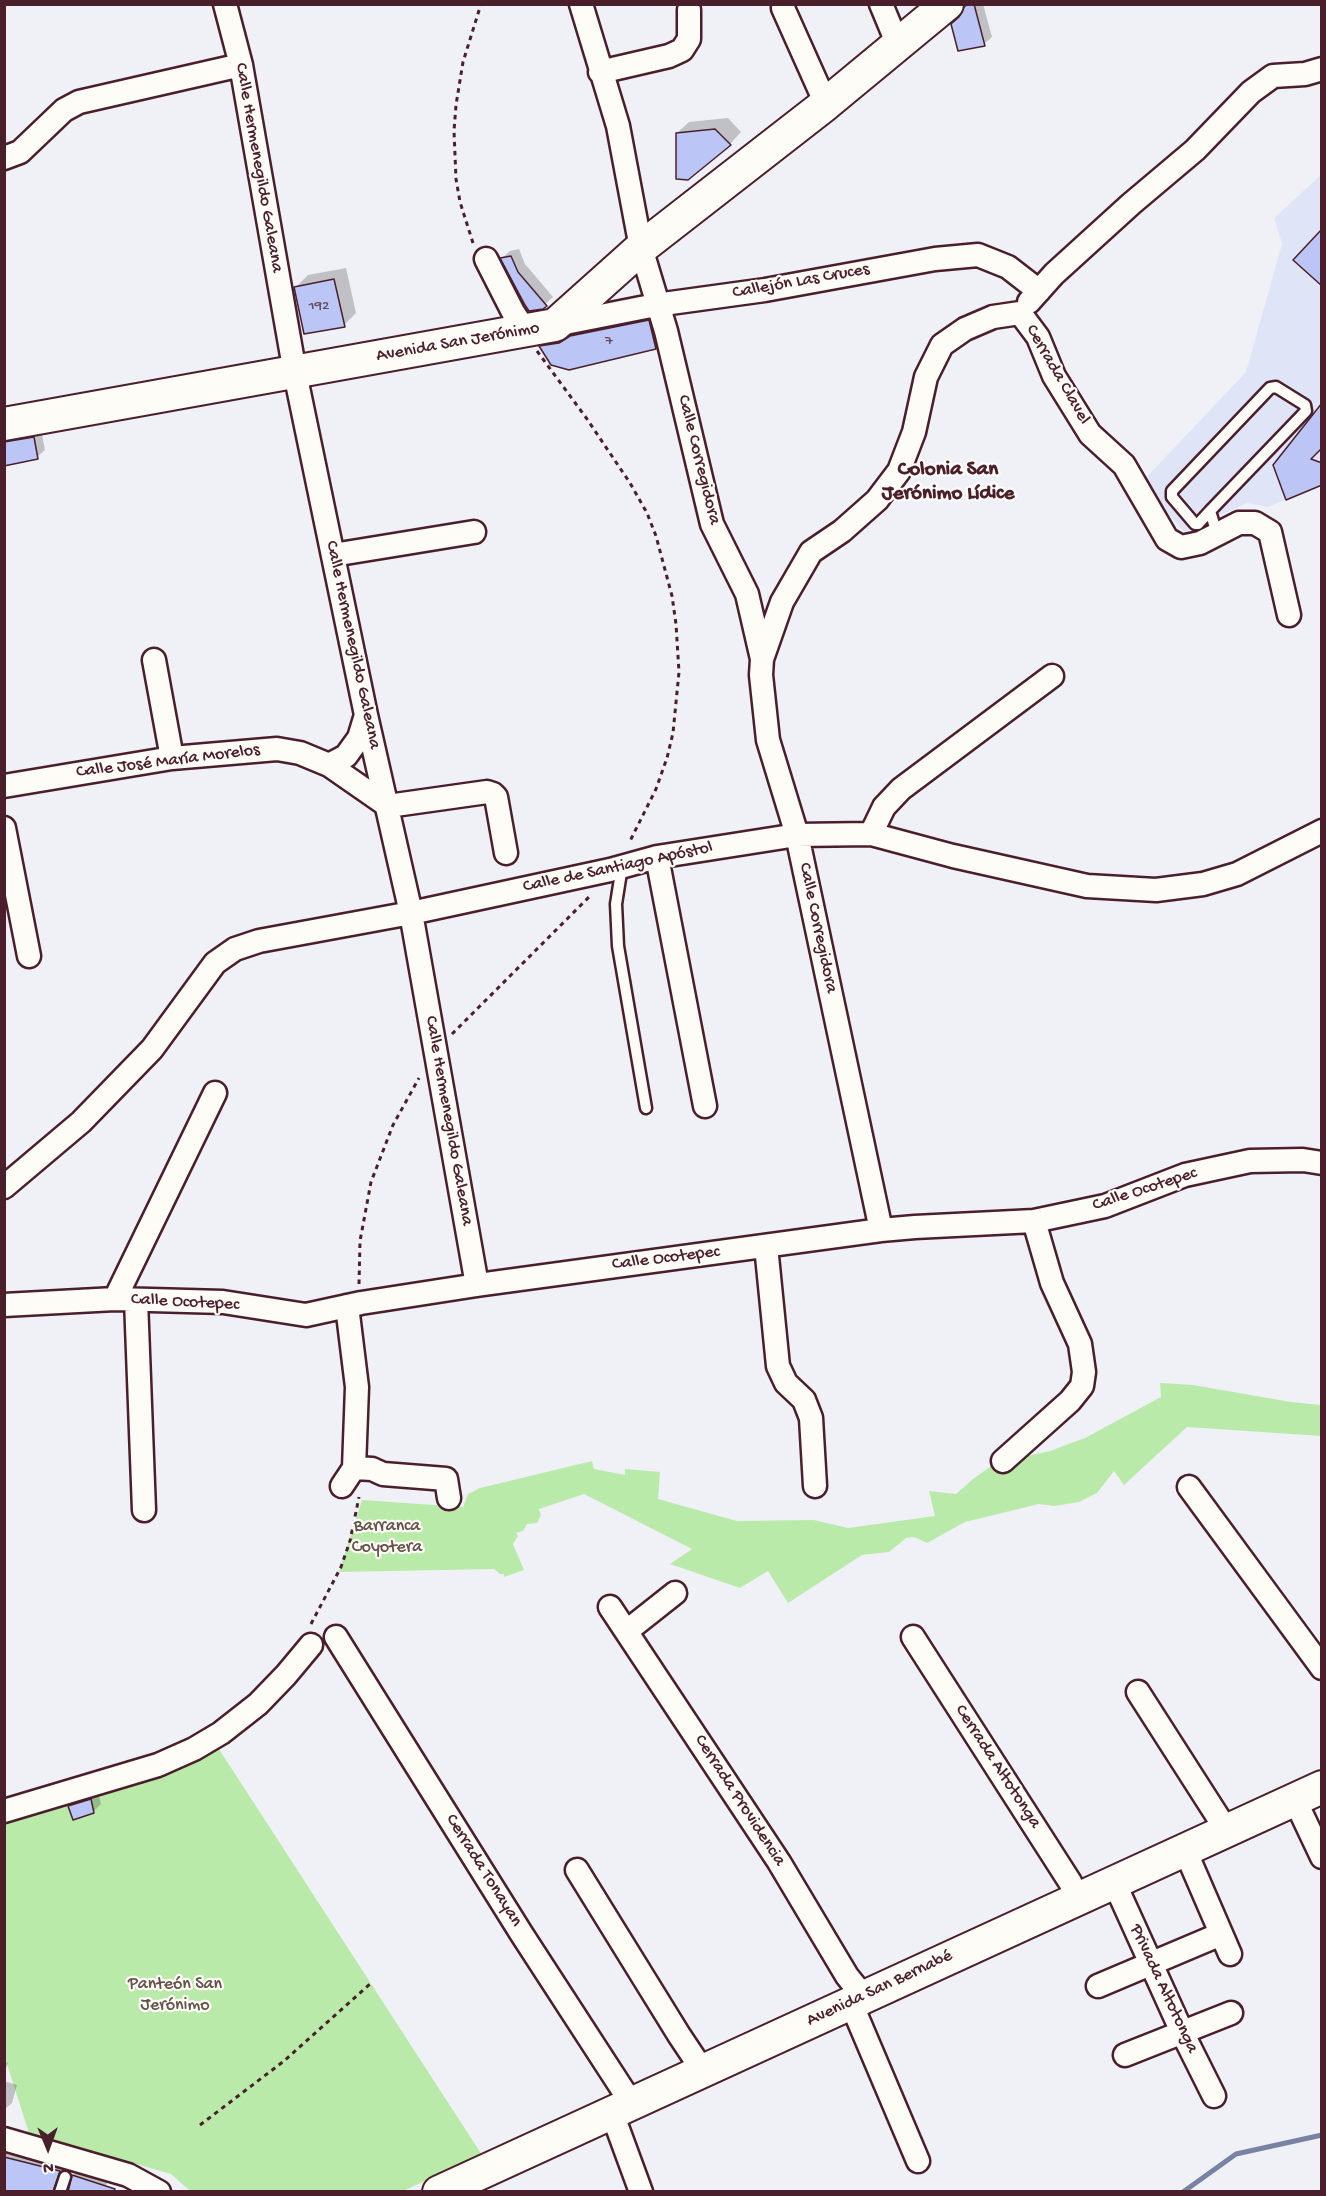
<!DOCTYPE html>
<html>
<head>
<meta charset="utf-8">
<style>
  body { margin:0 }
  #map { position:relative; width:1326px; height:2196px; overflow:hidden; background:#f0f1f7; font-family:"Gochi Hand",sans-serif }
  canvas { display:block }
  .frame { position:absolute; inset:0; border:6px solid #4a1f2b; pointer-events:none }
  .north { position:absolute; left:18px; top:2118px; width:60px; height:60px; -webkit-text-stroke:4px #fdfcf7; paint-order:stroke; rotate:179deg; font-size:16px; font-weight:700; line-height:24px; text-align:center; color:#4a1f2b }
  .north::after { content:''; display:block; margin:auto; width:21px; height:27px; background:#4a1f2b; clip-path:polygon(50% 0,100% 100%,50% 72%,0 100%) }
</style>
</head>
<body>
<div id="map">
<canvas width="1326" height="2196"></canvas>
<div class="frame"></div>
<div class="north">N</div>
</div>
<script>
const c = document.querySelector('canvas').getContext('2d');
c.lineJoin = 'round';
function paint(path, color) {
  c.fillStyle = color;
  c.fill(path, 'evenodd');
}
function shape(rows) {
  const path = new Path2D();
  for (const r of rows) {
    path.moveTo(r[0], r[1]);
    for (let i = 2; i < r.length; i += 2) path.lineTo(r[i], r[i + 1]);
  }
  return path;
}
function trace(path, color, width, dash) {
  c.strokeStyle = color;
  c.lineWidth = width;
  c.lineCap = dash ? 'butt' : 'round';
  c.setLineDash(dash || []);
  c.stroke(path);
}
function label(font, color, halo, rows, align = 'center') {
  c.font = font + ' "Gochi Hand",sans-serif';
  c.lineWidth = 4.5;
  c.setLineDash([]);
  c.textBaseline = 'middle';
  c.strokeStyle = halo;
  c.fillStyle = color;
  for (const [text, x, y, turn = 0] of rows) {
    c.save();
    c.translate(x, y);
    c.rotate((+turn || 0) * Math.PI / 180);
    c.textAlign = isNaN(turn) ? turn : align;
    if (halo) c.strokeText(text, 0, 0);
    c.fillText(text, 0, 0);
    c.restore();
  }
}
const built = shape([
  [1321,175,1321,485,1268,507,1247,503,1184,532,1141,483,1246,372,1282,244,1274,218]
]);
const green = shape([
  [1160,1383,1193,1385,1291,1402,1321,1405,1321,1436,1187,1427,1124,1485,1114,1471,1097,1493,1079,1502,1054,1506,1039,1504,965,1522,927,1543,914,1537,906,1538,889,1552,862,1555,788,1603,768,1571,740,1588,670,1564,692,1549,584,1494,539,1509,541,1515,537,1523,527,1524,523,1531,516,1533,518,1536,513,1544,524,1570,504,1577,504,1574,500,1574,494,1569,339,1572,362,1500,463,1507,468,1494,480,1488,592,1461,594,1469,625,1475,625,1469,660,1472,658,1499,737,1521,814,1520,848,1528,935,1516,929,1491,956,1494,973,1479,1008,1454,1027,1456,1050,1451,1085,1438,1161,1397],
  [217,1746,482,2155,403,2191,190,2191,171,2174,29,2133,5,2058,4,1821,91,1797]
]);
const shadow = shape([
  [969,4,983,4,992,37,984,44,961,16],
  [728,118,741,132,730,144,677,133,689,122],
  [519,249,525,264,553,297,542,307,502,258,510,251],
  [346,268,356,313,344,325,296,287,308,275],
  [660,310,667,336,656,347,541,346,552,335],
  [41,430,45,450,37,457,4,465,4,433],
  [98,1792,101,1804,93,1812,70,1806,78,1799],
  [4,2062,8,2063,4,2074],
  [4,2081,17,2085,12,2103,4,2110],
  [4,2147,67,2164,60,2182,65,2192,4,2192],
  [81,2168,109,2177,104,2192,69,2192,73,2175]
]);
const stream = shape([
  [1183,2192,1236,2154,1322,2135]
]);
const building = shape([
  [968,4,974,4,985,46,958,51,951,24,959,17,964,7,968,4],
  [715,129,731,145,688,180,676,179,676,133,715,129],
  [1322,229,1322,286,1293,260,1322,229],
  [511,256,518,272,547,306,543,309,529,311,525,305,500,258,511,256],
  [334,279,345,327,304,334,294,287,334,279],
  [649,320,656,349,569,370,551,365,539,346,559,343,570,336,649,320],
  [1322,403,1322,448,1311,459,1322,463,1322,485,1286,500,1273,465,1322,403],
  [34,437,38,459,4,466,4,442,34,437],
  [91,1799,94,1813,73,1820,68,1806,91,1799],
  [4,2157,60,2171,53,2192,11,2192,4,2190,4,2157],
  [72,2175,115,2189,114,2192,68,2192,72,2175]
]);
const path = shape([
  [473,243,460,202,456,179,454,131,456,105,463,62,481,4],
  [537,351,587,419,630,483,647,513,656,536,672,596,676,624,679,672,673,733,667,758,656,789,629,843],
  [452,1034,591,895],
  [359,1284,360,1241,371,1182,393,1125,419,1078],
  [311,1624,341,1567,350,1541,359,1497],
  [200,2125,284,2061,371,1983]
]);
const service = shape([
  [1210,511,1198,524,1195,524,1172,497,1172,491,1270,388,1276,387,1305,405,1306,411,1210,511,1217,534],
  [622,866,616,904,618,946,646,1108],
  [60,2192,65,2177]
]);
const minor = shape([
  [225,4,241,65,295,373,366,715,411,913,477,1285],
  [581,4,618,126,641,248,666,331,712,524,747,594,762,659,761,675,768,740,797,835,881,1230],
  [881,4,898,45],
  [783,8,826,104],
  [600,72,669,56,682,50,689,39,689,10],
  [4,158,20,152,64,110,79,102,241,65],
  [486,259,513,312,526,332],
  [1029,302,1054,274,1131,204,1195,150,1251,92,1273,76,1305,74,1322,69],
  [1020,313,1038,337,1054,376,1090,434,1124,465,1167,539,1181,547,1200,543,1239,523,1255,523,1270,532,1289,615],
  [555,325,656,305,765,290,935,259,978,255,1008,267,1039,291],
  [333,555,474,532],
  [762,659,782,602,811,552,842,531,877,500,899,471,914,432,926,377,942,345,965,329,993,317,1020,313],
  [154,660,172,758],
  [329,765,346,756,359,738,366,715],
  [4,786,172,758,277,749,300,753,329,765,388,806],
  [388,806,487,792,493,794,496,797,506,853],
  [4,828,29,956],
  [871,834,884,807,901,789,1052,676],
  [657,857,705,1106],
  [4,1187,81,1122,152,1049,215,963,235,949,259,941,411,913,610,870,657,857,797,835,871,834,953,856,1087,886,1156,890,1203,884,1237,874,1322,831],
  [766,1246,778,1366,786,1383,804,1400,811,1418,815,1486],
  [115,1299,215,1093],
  [136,1300,144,1510],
  [4,1305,115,1299,223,1302,306,1315,361,1303,477,1285,881,1230,915,1227,1034,1221,1105,1206,1185,1175,1250,1161,1303,1160,1322,1163],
  [1003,1461,1070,1401,1082,1386,1084,1372,1080,1344,1052,1283,1034,1221],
  [354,1468,372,1469,383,1474,446,1479,449,1498],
  [342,1486,354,1468,357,1387,347,1306],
  [1189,1487,1322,1668],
  [610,1607,779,1862,847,1976,864,1997],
  [627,1631,675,1593],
  [336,1637,521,1933,632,2104],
  [913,1637,1070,1882,1078,1899],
  [1138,1692,1227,1831],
  [1295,1800,1322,1857],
  [4,1811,158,1765,194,1749,221,1733,258,1704,286,1675,311,1645],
  [1185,1850,1230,1954],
  [577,1870,679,2035,703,2071],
  [1114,1882,1182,2032,1214,2096],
  [1098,1986,1221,1934],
  [851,2003,918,2161],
  [1125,2055,1231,2013],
  [612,2113,641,2192],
  [4,2139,128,2175,159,2192]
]);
const secondary = shape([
  [4,424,555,325,641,248,826,104,947,4],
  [439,2192,1322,1787]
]);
const numberNames = [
  ["192",319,307],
  ["7",609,342]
];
const streetNames = [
  ["Calle Hermenegildo Galeana",258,168,80],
  ["Callejón Las Cruces",801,282,-10],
  ["Avenida San Jerónimo",458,343,-10],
  ["Cerrada Clavel",1057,375,60],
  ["Calle Corregidora",698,460,76],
  ["Calle Hermenegildo Galeana",352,645,78],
  ["Calle José María Morelos",168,762,-7],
  ["Calle de Santiago Apóstol",618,868,-12],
  ["Calle Corregidora",817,928,78],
  ["Calle Hermenegildo Galeana",448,1121,80],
  ["Calle Ocotepec",1145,1190,-18],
  ["Calle Ocotepec",666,1259,-7],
  ["Calle Ocotepec",185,1303,3],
  ["Cerrada Altotonga",997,1767,57],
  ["Cerrada Providencia",739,1801,57],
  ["Cerrada Tonayan",483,1871,58],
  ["Avenida San Bernabé",880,1989,-25],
  ["Privada Altotonga",1163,1989,65]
];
const parkNames = [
  ["Barranca",387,1527],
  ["Coyotera",387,1548],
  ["Panteón San",175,1985],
  ["Jerónimo",175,2006]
];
const quarterNames = [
  ["Colonia San",948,471],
  ["Jerónimo Lídice",948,495]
];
paint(built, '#e0e4f7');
paint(green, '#baeaaa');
paint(shadow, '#0003');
trace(stream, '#7882a2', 5);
paint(building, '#bbc5f6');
trace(building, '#4a1f2b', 1.5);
trace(service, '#4a1f2b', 15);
trace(minor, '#4a1f2b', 27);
trace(secondary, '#4a1f2b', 36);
trace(path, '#4a1f2b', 3, [4.5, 4.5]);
trace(service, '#fdfcf7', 10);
trace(minor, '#fdfcf7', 22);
trace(secondary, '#fdfcf7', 32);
label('15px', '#66485e', null, numberNames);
label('18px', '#4a1f2b', '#fdfcf7', streetNames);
label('18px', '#66524b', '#fdfcf7', parkNames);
label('bold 21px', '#4a1f2b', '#fdfcf7', quarterNames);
</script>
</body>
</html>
